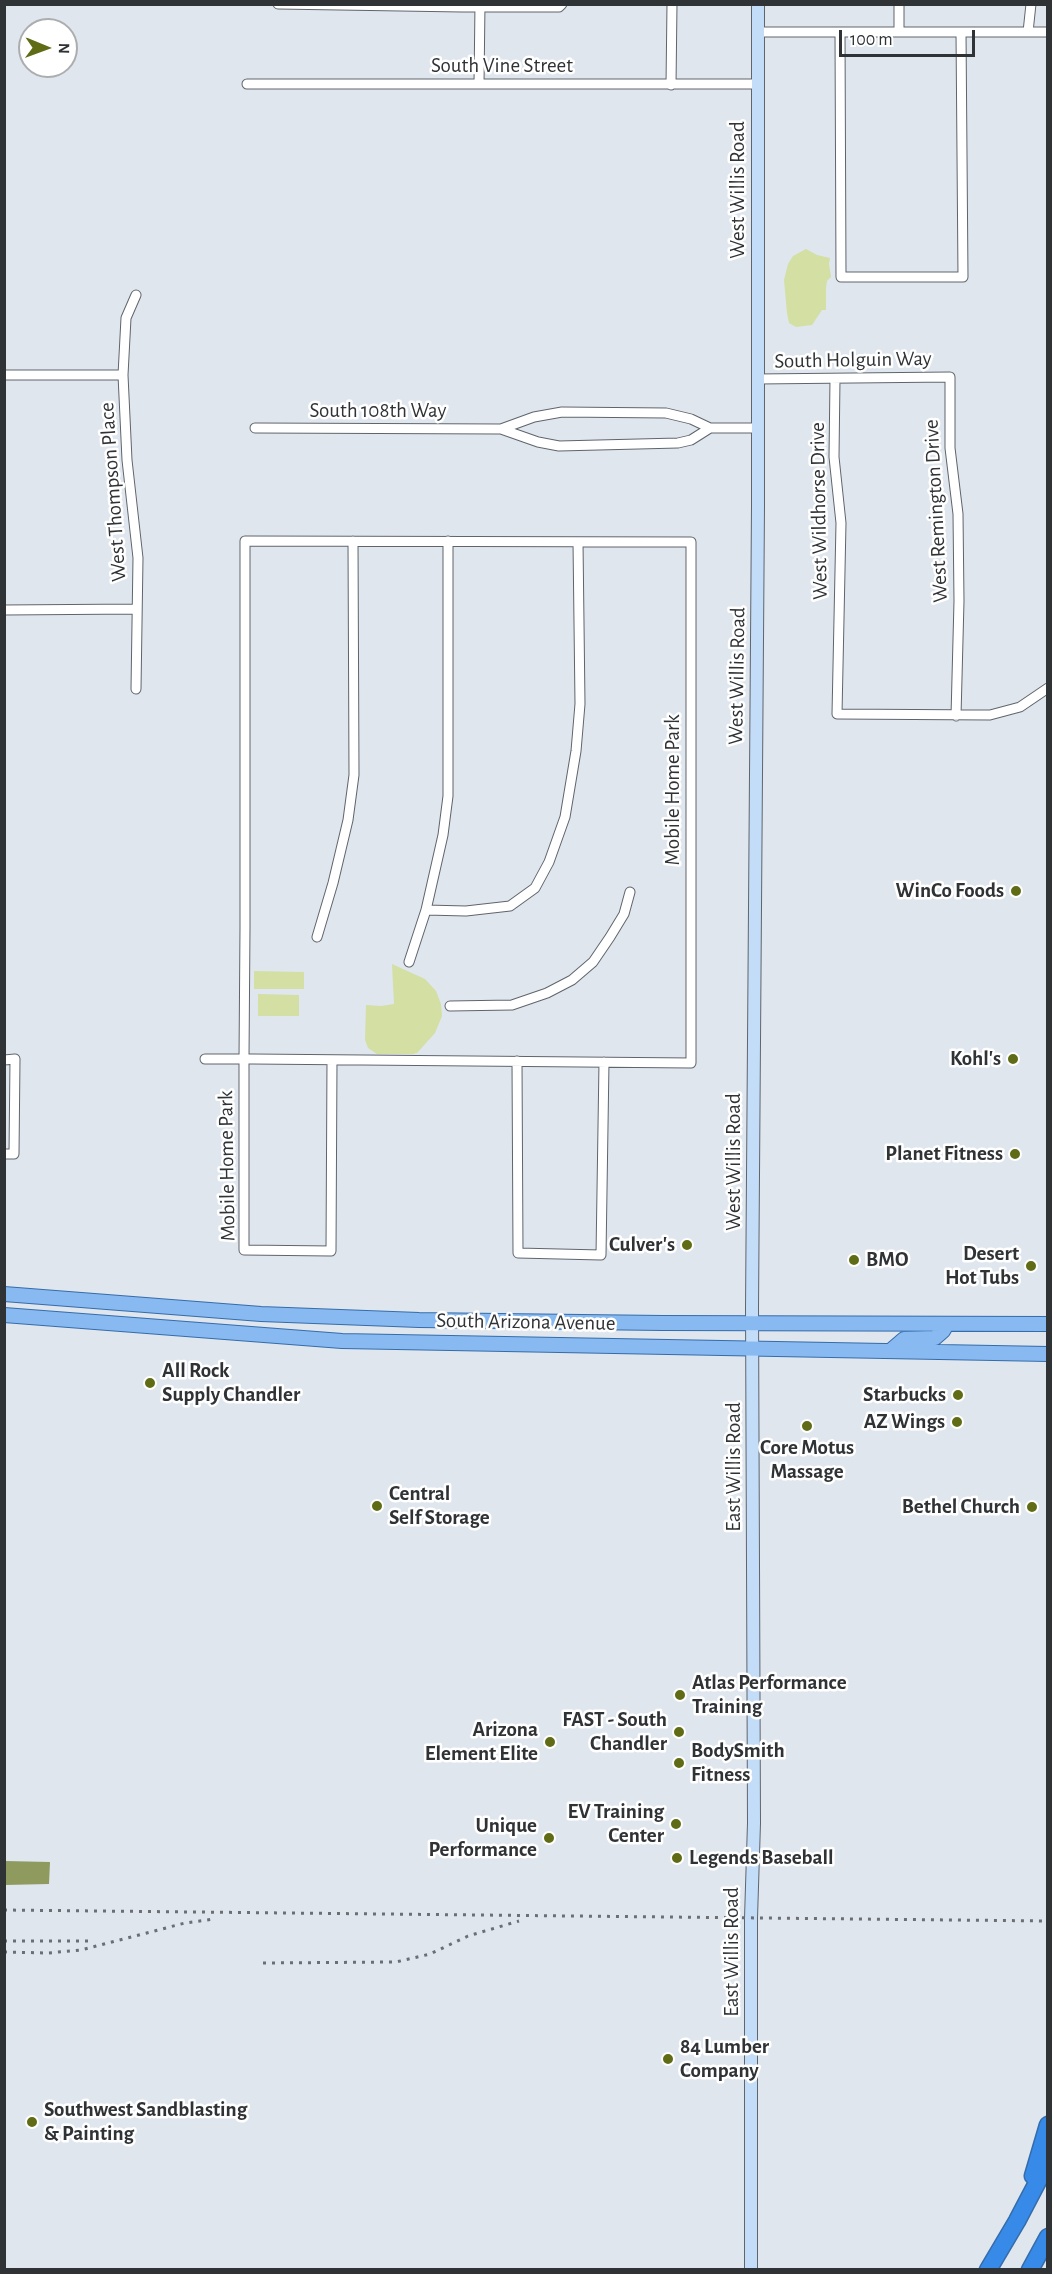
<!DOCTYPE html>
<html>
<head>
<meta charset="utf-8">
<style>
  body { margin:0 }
  #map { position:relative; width:1052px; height:2274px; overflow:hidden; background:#dfe6ee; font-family:"Alegreya Sans",sans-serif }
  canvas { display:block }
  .frame { position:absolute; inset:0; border:6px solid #303336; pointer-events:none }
  .north { position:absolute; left:18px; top:18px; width:60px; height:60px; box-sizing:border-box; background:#fff; border:2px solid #acadaf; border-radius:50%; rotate:91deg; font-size:16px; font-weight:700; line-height:24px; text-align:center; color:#303336 }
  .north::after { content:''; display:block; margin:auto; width:21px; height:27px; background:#606c15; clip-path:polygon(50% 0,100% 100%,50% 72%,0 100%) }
  .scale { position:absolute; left:839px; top:30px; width:136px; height:27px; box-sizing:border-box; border:3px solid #303336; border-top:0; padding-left:8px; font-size:18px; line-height:21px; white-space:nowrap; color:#303336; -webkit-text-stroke:4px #fff; paint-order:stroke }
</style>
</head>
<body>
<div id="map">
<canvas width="1052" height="2274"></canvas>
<div class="frame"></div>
<div class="north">N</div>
<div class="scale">100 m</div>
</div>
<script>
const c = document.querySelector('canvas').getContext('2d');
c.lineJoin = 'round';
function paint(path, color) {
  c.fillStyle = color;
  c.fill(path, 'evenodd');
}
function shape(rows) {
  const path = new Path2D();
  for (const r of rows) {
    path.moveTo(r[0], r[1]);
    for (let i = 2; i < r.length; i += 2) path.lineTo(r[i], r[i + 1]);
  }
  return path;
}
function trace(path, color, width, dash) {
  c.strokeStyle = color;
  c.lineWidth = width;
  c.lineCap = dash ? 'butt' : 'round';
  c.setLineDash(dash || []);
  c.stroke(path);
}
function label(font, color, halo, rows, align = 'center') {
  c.font = font + ' "Alegreya Sans",sans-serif';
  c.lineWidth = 5;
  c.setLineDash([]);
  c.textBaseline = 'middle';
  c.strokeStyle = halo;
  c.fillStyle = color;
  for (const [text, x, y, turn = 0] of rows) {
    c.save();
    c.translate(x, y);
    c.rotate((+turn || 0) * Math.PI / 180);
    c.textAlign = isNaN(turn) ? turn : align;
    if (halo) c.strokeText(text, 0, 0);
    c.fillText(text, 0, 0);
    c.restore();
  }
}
const green = shape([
  [806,249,817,255,830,258,829,264,831,277,827,281,826,288,826,310,822,310,812,325,796,327,789,323,787,313,784,280,788,264,793,256],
  [392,964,425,979,436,991,441,1004,442,1016,435,1033,417,1053,413,1054,377,1054,368,1048,365,1040,366,1005,381,1006,394,1004],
  [254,971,304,972,304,989,254,989],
  [258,994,299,995,299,1016,258,1016]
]);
const water = shape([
  [5,1861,50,1862,49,1884,5,1885]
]);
const street = shape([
  [278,4,462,7,559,7,562,4],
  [758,32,1048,32],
  [840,32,841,277,963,277,961,32],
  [899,32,899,4],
  [1028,32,1031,4],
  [247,84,757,84],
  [479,84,480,4],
  [671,85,672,4],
  [4,375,123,375],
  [757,379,950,377,950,448,958,514,959,601,956,716],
  [835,379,834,457,841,523,837,714,990,715,1020,707,1048,688],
  [255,428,501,429,538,442,559,446,678,443,691,440,710,428],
  [501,429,534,417,562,412,666,413,691,419,710,428,758,428],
  [4,610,137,609],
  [136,689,138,558,127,460,123,375,126,318,136,295],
  [426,910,466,911,510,906,535,888,549,862,565,817,576,751,580,704,578,542],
  [317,937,333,883,348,820,354,775,353,541],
  [409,962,426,910,443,835,448,796,448,541],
  [450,1006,512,1005,547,993,572,980,593,962,610,937,624,914,630,892],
  [205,1059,253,1059,691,1063,691,542,245,541,245,927,244,1059,244,1250,331,1251,332,1060],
  [4,1060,15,1059,14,1154,4,1154],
  [517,1061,518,1253,601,1255,604,1062]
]);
const secondary = shape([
  [751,2270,751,1918,754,1823,752,1307,758,506,758,4]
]);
const primary = shape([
  [4,1294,261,1314,419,1320,663,1323,1048,1324],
  [4,1315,342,1341,1048,1354],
  [890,1351,904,1339,935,1338,943,1331,947,1324]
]);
const highway = shape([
  [1033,2176,1048,2125],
  [988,2270,1017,2221,1048,2162],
  [1030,2270,1048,2237]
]);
const rail = shape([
  [4,1910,1048,1921],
  [4,1941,88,1941],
  [4,1952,48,1953,81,1950,185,1923,214,1919],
  [263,1963,396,1962,430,1954,468,1936,519,1921]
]);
const markers = [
  [1016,891,6,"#606c15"],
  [1013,1059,6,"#606c15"],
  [1015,1154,6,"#606c15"],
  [687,1245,6,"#606c15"],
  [854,1260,6,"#606c15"],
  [1031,1266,6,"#606c15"],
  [150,1383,6,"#606c15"],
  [958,1395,6,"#606c15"],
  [957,1422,6,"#606c15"],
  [807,1426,6,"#606c15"],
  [377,1506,6,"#606c15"],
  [1032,1507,6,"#606c15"],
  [680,1695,6,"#606c15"],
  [679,1732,6,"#606c15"],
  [550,1742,6,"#606c15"],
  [679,1763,6,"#606c15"],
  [676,1824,6,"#606c15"],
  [549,1838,6,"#606c15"],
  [677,1858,6,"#606c15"],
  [668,2059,6,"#606c15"],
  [32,2122,6,"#606c15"]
];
const streetNames = [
  ["South Vine Street",502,66],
  ["West Willis Road",738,190,-90],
  ["South Holguin Way",853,360,-1],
  ["South 108th Way",378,411],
  ["West Thompson Place",113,492,-94],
  ["West Wildhorse Drive",819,511,-91],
  ["West Remington Drive",936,511,-93],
  ["West Willis Road",737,676,-89],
  ["Mobile Home Park",673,790,-90],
  ["West Willis Road",734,1162,-90],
  ["Mobile Home Park",227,1166,-91],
  ["South Arizona Avenue",526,1322,1],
  ["East Willis Road",734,1467,-90],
  ["East Willis Road",732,1952,-90]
];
const poiNames = [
  ["WinCo Foods",1004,891],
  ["Kohl's",1001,1059],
  ["Planet Fitness",1003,1154],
  ["Culver's",675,1245],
  ["Desert",1019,1254],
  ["Hot Tubs",1019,1278],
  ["BMO",866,1260,"left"],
  ["All Rock",162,1371,"left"],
  ["Supply Chandler",162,1395,"left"],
  ["Starbucks",946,1395],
  ["AZ Wings",945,1422],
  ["Core Motus",807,1448,"center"],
  ["Massage",807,1472,"center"],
  ["Central",389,1494,"left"],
  ["Self Storage",389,1518,"left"],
  ["Bethel Church",1020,1507],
  ["Atlas Performance",692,1683,"left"],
  ["Training",692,1707,"left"],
  ["FAST - South",667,1720],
  ["Chandler",667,1744],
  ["Arizona",538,1730],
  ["Element Elite",538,1754],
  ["BodySmith",691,1751,"left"],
  ["Fitness",691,1775,"left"],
  ["EV Training",664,1812],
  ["Center",664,1836],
  ["Unique",537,1826],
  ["Performance",537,1850],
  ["Legends Baseball",689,1858,"left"],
  ["84 Lumber",680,2047,"left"],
  ["Company",680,2071,"left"],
  ["Southwest Sandblasting",44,2110,"left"],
  ["& Painting",44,2134,"left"]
];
paint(green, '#d3dfa3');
paint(water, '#8f9a5f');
trace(street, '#60656c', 11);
trace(secondary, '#60656c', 14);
trace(primary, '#356caa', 16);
trace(highway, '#356caa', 19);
trace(street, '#fff', 9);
trace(secondary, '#c3dcf8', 12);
trace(primary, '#88b9f1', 14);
trace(highway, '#388ae8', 16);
trace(rail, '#6b6f74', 3, [3, 6]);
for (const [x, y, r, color] of markers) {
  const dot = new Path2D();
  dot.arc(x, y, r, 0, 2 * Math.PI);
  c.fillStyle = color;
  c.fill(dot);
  trace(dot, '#fff', 2);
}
label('21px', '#303336', '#fff', streetNames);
label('bold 21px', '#303336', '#fff', poiNames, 'right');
</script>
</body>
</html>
